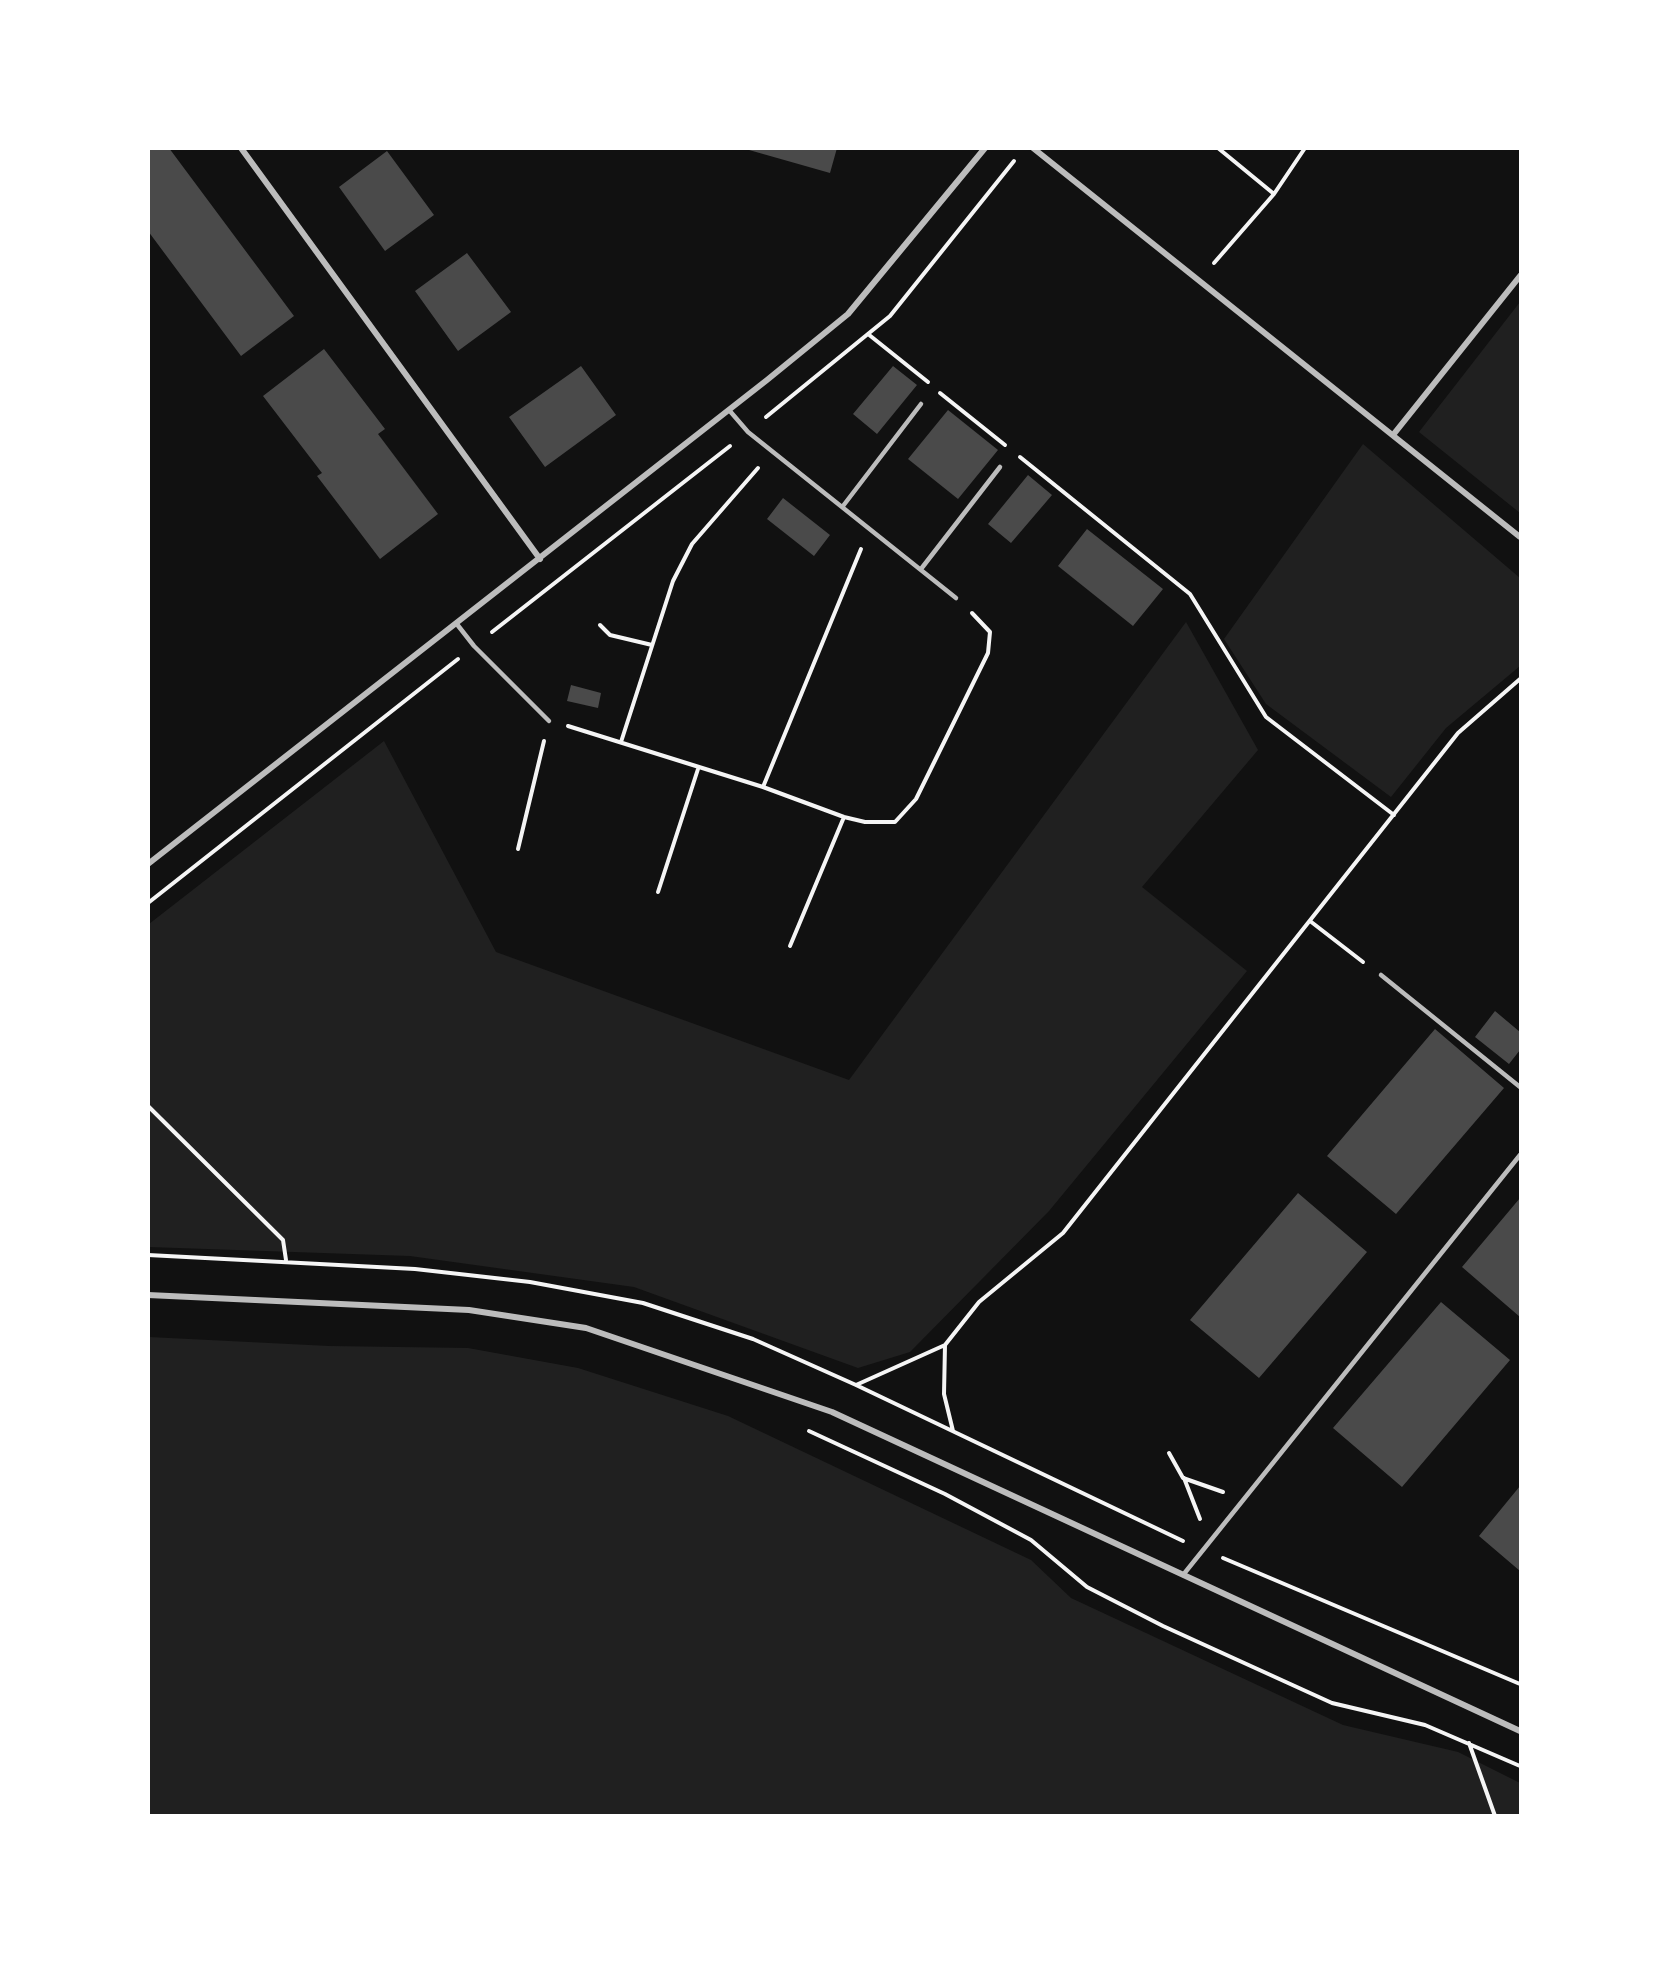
<!DOCTYPE html>
<html>
<head>
<meta charset="utf-8">
<style>
  body { margin:0 }
  #map { position:relative; width:1669px; height:1964px; overflow:hidden; background:#111; font-family:"DM Sans",sans-serif }
  canvas { display:block }
  .frame { position:absolute; inset:0; border:150px solid #fff; pointer-events:none }
</style>
</head>
<body>
<div id="map">
<canvas width="1669" height="1964"></canvas>
<div class="frame"></div>
</div>
<script>
const c = document.querySelector('canvas').getContext('2d');
c.lineJoin = 'round';
function paint(path, color) {
  c.fillStyle = color;
  c.fill(path, 'evenodd');
}
function shape(rows) {
  const path = new Path2D();
  for (const r of rows) {
    path.moveTo(r[0], r[1]);
    for (let i = 2; i < r.length; i += 2) path.lineTo(r[i], r[i + 1]);
  }
  return path;
}
function trace(path, color, width, dash) {
  c.strokeStyle = color;
  c.lineWidth = width;
  c.lineCap = dash ? 'butt' : 'round';
  c.setLineDash(dash || []);
  c.stroke(path);
}
const green = shape([
  [1520,302,1520,513,1419,432],
  [1363,444,1520,578,1520,666,1446,728,1391,797,1266,704,1224,639],
  [1186,622,1258,750,1142,887,1247,971,1049,1211,910,1352,858,1368,634,1287,410,1256,149,1247,149,924,384,741,496,952,849,1080],
  [149,1337,329,1346,468,1348,578,1368,728,1416,1031,1560,1071,1598,1343,1725,1458,1752,1520,1783,1520,1816,149,1815]
]);
const building = shape([
  [148,148,169,148,294,316,241,356,148,231],
  [742,148,837,148,830,173],
  [387,151,434,215,385,251,339,187],
  [467,253,511,312,458,351,415,291],
  [324,349,385,429,378,434,438,514,380,559,317,476,322,473,263,396],
  [581,366,616,415,545,467,509,417],
  [893,366,917,385,877,434,853,414],
  [948,410,998,450,958,499,908,459],
  [1028,475,1052,495,1011,543,988,524],
  [783,498,830,535,814,556,767,519],
  [1087,529,1163,589,1133,626,1058,566],
  [571,685,601,693,598,708,567,701],
  [1495,1011,1520,1032,1520,1050,1509,1064,1475,1037],
  [1435,1029,1504,1088,1396,1214,1327,1156],
  [1298,1193,1367,1252,1259,1378,1190,1320],
  [1520,1198,1520,1317,1462,1267],
  [1441,1302,1510,1360,1402,1487,1333,1428],
  [1520,1486,1520,1571,1479,1536]
]);
const path = shape([
  [1218,148,1274,194],
  [1214,263,1274,194,1305,148],
  [868,334,928,382],
  [940,393,1005,445],
  [766,417,890,316,1014,161],
  [1020,457,1190,594,1266,717,1394,815],
  [600,625,610,635,652,645],
  [492,632,730,446],
  [568,726,763,787,844,817,865,822,895,822,916,799,988,653,990,632,972,613],
  [621,742,673,581,692,544,758,468],
  [763,787,861,549],
  [518,849,544,741],
  [658,892,698,769],
  [148,903,458,659],
  [1310,921,1363,962],
  [790,946,844,817],
  [148,1106,283,1240,286,1260],
  [148,1255,415,1269,530,1282,643,1303,753,1339,856,1385,1183,1541],
  [945,1345,944,1394,953,1431],
  [856,1385,945,1345,979,1302,1063,1233,1458,733,1520,679],
  [809,1431,945,1494,1031,1540,1087,1587,1163,1626,1332,1703,1425,1725,1520,1766],
  [1169,1453,1183,1478,1223,1492],
  [1184,1478,1200,1519],
  [1223,1558,1520,1684],
  [1469,1743,1495,1816]
]);
const service = shape([
  [729,410,748,432,956,598],
  [843,506,921,404],
  [921,569,1000,467],
  [456,623,474,646,549,721],
  [1381,975,1520,1087],
  [1183,1575,1520,1155]
]);
const minor = shape([
  [241,148,540,559],
  [1033,148,1520,537],
  [1393,435,1520,276],
  [148,864,767,380,848,314,985,148],
  [148,1295,469,1310,586,1328,832,1412,1520,1731]
]);
paint(green, '#202020');
paint(building, '#4a4a4a');
trace(path, '#f5f5f5', 4);
trace(service, '#bcbcbc', 4.5);
trace(minor, '#bcbcbc', 6);
</script>
</body>
</html>
